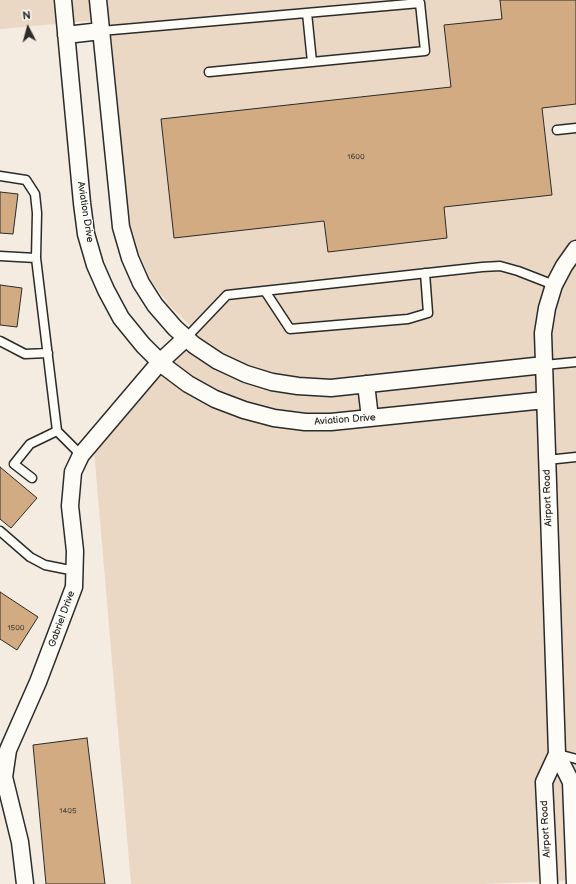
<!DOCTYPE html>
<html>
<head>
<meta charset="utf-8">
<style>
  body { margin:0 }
  #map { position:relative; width:576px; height:884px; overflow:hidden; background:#f4ece0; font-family:"Balsamiq Sans",sans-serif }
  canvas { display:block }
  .north { position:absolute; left:8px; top:8px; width:40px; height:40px; -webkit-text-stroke:3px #fdfcf7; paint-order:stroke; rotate:354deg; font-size:11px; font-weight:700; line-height:16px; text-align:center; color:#2b2b2b }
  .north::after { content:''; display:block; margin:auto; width:14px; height:18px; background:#2b2b2b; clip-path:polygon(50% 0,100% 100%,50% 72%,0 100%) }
</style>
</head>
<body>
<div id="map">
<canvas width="576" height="884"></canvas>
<div class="north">N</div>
</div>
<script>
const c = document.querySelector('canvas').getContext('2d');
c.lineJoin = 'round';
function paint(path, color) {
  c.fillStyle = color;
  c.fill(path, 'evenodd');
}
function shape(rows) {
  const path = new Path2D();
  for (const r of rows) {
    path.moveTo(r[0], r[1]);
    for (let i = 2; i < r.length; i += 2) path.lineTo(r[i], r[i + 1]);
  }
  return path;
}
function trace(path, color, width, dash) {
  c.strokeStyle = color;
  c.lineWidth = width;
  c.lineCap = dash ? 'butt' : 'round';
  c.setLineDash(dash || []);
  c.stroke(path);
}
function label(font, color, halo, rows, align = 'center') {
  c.font = font + ' "Balsamiq Sans",sans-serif';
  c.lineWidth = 3;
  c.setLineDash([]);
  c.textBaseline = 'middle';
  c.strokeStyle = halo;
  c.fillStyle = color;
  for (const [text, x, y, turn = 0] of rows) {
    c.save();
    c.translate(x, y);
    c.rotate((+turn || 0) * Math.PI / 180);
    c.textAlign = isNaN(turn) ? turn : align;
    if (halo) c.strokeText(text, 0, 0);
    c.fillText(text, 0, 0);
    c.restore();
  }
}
const built = shape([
  [0,0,576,0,576,880,483,884,131,884,94,450,198,333,170,306,151,281,139,253,130,222,126,193,110,19,0,29]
]);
const building = shape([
  [500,0,576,0,576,104,542,108,552,195,444,207,447,238,328,252,324,221,174,238,161,119,451,87,444,25,502,19,500,0],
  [0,192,18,194,13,234,0,233,0,192],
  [0,285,22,288,17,327,0,325,0,285],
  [0,467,37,498,11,528,0,519,0,467],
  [0,592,38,617,17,650,0,639,0,592],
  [87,738,105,884,46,884,33,745,87,738]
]);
const lane = shape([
  [307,13,312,62],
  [101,31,420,3,425,51,209,72],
  [557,130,576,128],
  [0,176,26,180,35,194,37,213,36,258,57,431,81,455],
  [0,256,36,258],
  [265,291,290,329,408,319,428,313,425,273],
  [186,338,227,295,482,267,500,266,518,271,554,285],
  [0,341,25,354,48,353],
  [544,365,576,362],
  [547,460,576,457],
  [32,478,14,464,30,444,57,431],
  [0,531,30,557,45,565,75,571],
  [558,754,576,759]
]);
const street = shape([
  [63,0,82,203,86,234,95,265,106,290,121,318,143,345,164,366,188,384,215,399,244,410,274,418,305,422,331,422,545,400],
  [98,0,121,227,130,258,141,283,155,305,175,328,194,345,218,361,246,374,272,382,298,386,331,388,544,365],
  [66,35,101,31],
  [366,384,370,418],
  [25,884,20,842,4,777,8,750,38,682,74,587,75,551,70,506,73,472,81,455,160,362,186,338],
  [549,884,544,782,557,754],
  [575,884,571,782,557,754,543,333,547,308,554,285,564,266,576,249]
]);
const numberNames = [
  ["1600",356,157],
  ["1500",16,628],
  ["1405",68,811]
];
const streetNames = [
  ["Aviation Drive",85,212,81],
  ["Aviation Drive",345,420,-4],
  ["Airport Road",548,498,-92],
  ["Gabriel Drive",62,619,-70],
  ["Airport Road",546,829,-93]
];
paint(built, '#ead8c4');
paint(building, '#d2ab83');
trace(building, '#2b2b2b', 1);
trace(lane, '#2b2b2b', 11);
trace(street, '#2b2b2b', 19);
trace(lane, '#fdfcf7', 8);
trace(street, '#fdfcf7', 16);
label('8px', '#554b41', null, numberNames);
label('10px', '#2b2b2b', '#fdfcf7', streetNames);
</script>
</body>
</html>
